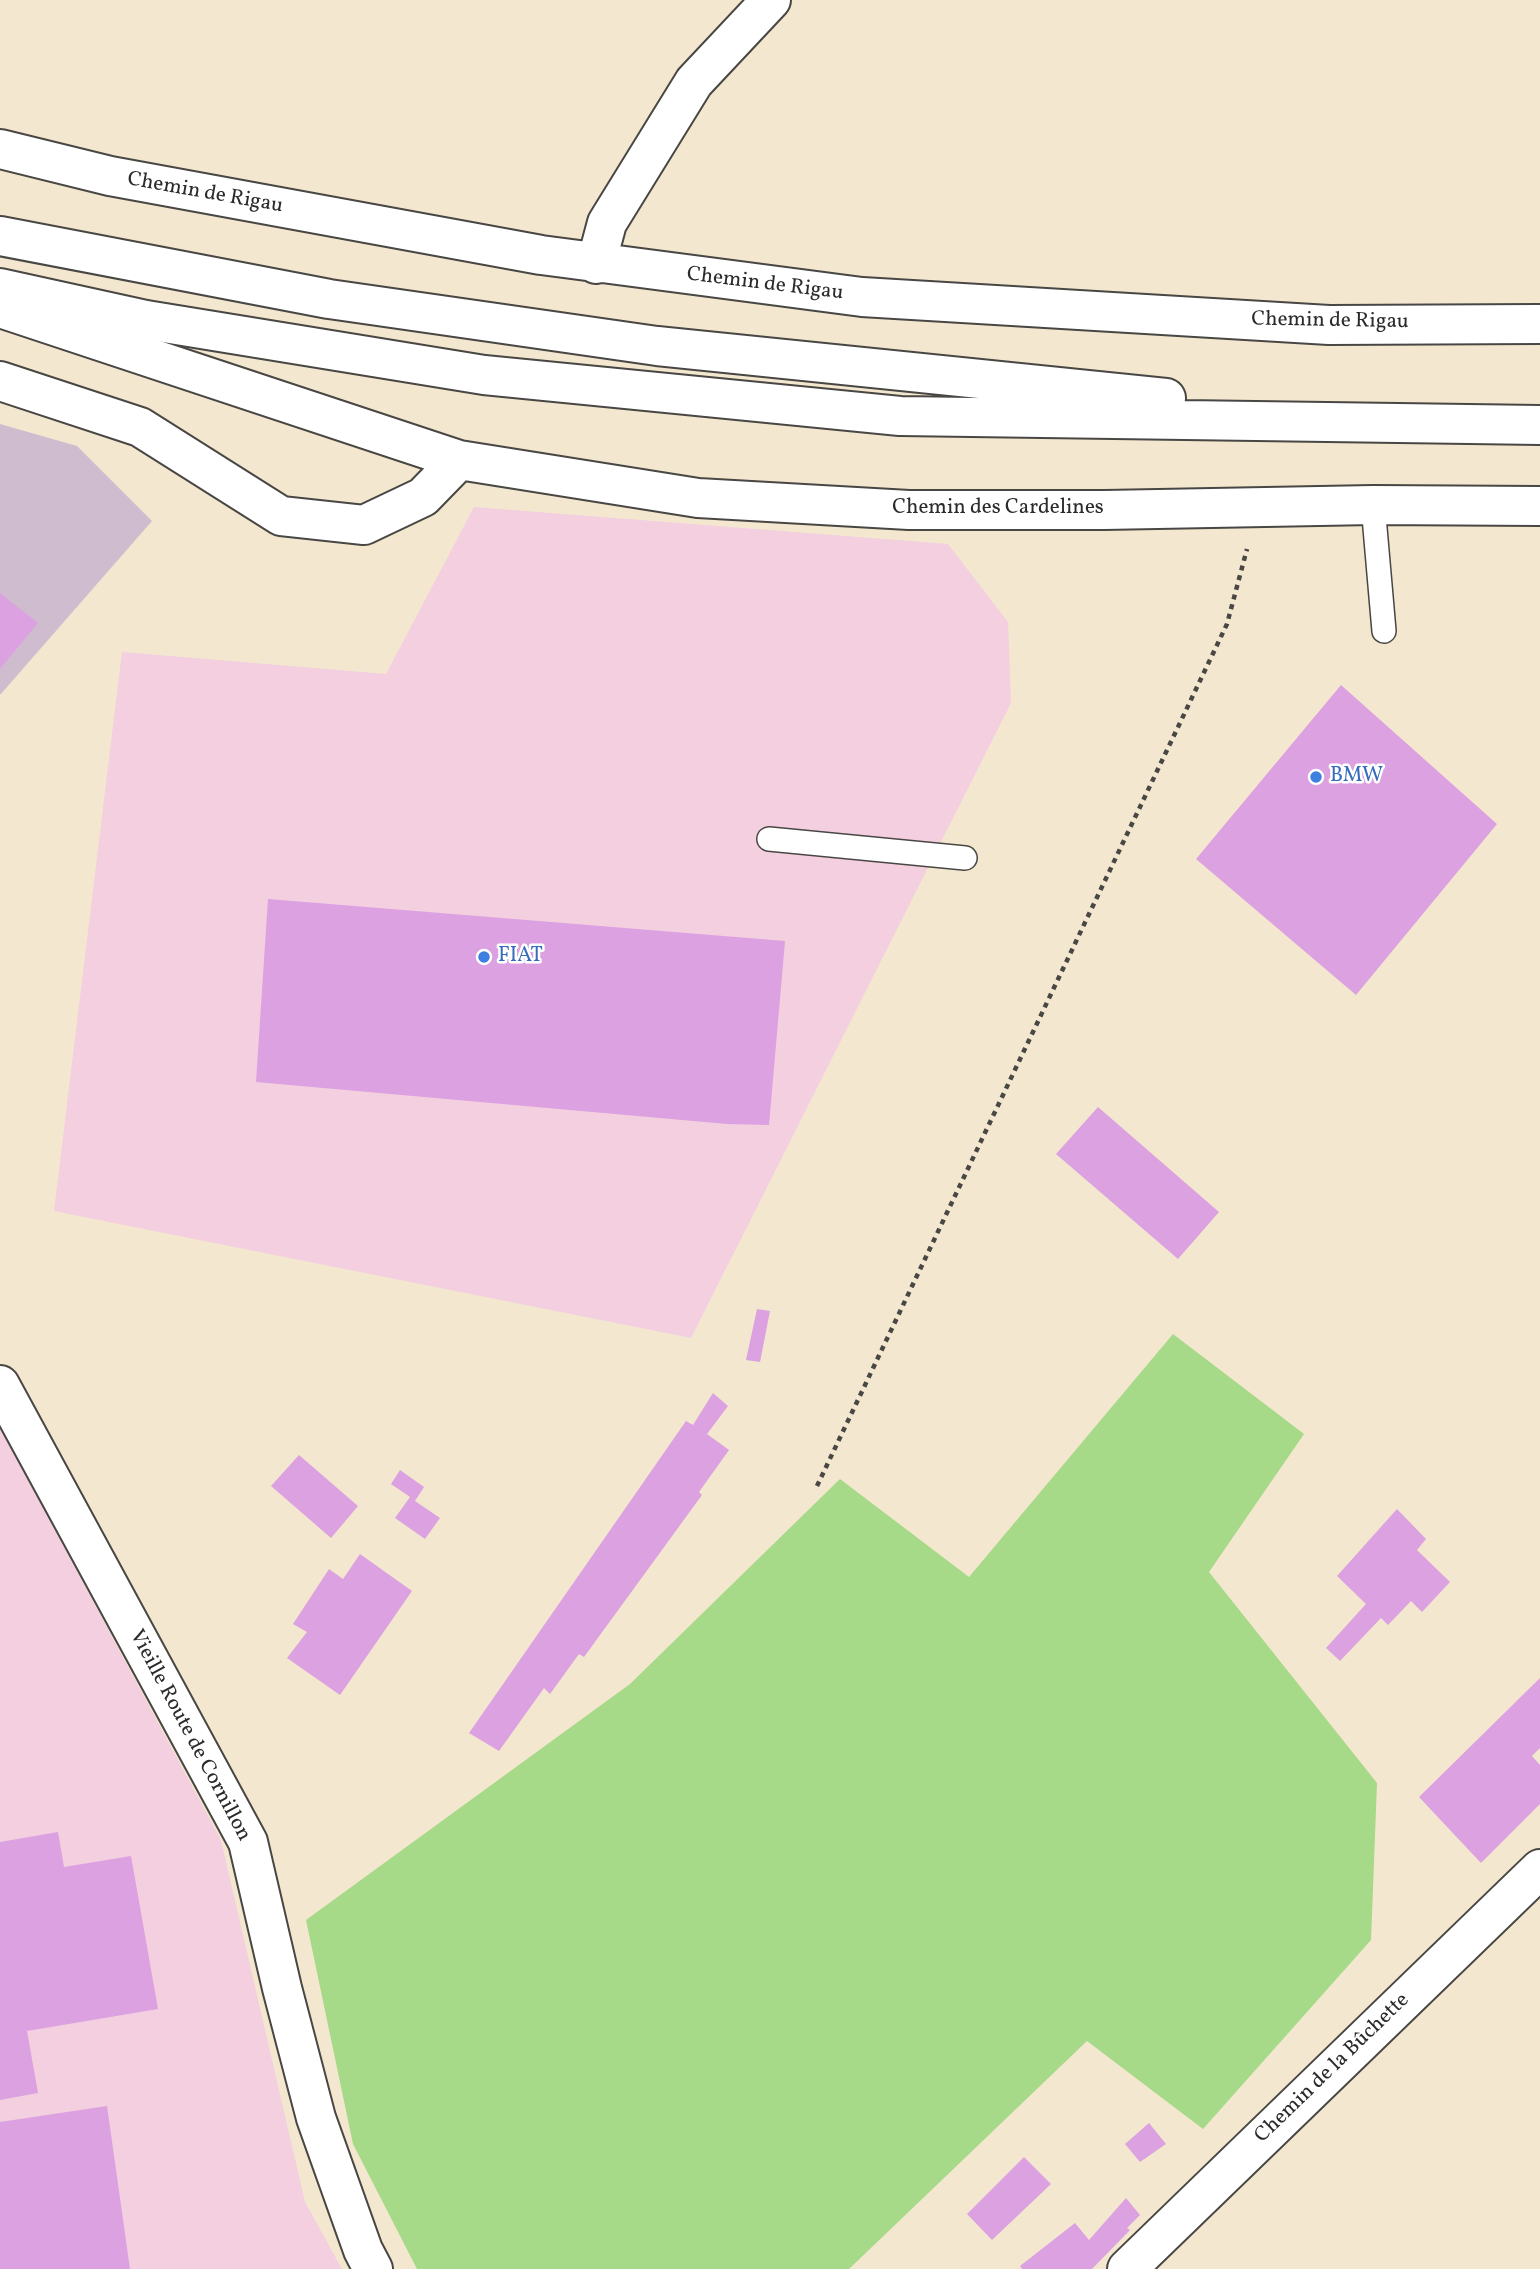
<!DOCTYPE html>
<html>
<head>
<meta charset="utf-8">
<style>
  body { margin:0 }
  canvas { display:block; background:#f3e7cf }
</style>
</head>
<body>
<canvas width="1540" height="2269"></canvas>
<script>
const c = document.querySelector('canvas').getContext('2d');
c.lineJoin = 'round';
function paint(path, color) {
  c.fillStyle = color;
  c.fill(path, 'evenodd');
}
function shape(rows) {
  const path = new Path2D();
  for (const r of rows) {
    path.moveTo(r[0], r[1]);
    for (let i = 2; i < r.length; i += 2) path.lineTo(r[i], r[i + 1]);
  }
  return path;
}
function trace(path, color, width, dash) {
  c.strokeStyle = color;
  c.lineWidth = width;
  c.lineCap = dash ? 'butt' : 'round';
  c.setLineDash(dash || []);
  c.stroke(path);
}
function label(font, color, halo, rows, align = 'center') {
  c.font = font + ' Vollkorn,serif';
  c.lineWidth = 5;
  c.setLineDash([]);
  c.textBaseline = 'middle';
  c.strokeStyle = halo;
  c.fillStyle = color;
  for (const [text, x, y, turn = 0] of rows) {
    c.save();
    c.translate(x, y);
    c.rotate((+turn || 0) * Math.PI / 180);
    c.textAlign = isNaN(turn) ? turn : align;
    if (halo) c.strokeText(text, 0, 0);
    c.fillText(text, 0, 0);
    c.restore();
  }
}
const built = shape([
  [474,507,948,544,1008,622,1011,703,691,1338,54,1211,122,652,386,674],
  [0,1428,221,1840,305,2202,342,2269,0,2269]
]);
const industrial = shape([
  [0,424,77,446,152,521,0,695]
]);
const green = shape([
  [1173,1334,1304,1434,1209,1572,1377,1783,1371,1940,1203,2129,1087,2041,849,2269,417,2269,353,2144,306,1920,630,1684,840,1479,969,1577]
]);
const building = shape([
  [0,593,38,623,0,669],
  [1341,685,1497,824,1356,995,1196,859],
  [268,899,785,941,769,1125,727,1124,256,1082],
  [1098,1107,1219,1212,1178,1259,1056,1154],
  [757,1309,770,1311,760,1362,746,1360],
  [713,1393,728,1406,707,1434,729,1450,699,1492,702,1495,584,1657,579,1654,550,1694,544,1688,499,1751,469,1733,686,1421,693,1425],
  [299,1455,358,1506,331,1538,271,1486],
  [400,1470,424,1487,415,1501,440,1518,425,1539,395,1518,410,1497,391,1484],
  [1397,1509,1426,1539,1417,1550,1450,1582,1422,1612,1411,1601,1388,1625,1381,1618,1340,1661,1326,1648,1366,1604,1337,1576],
  [360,1554,412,1591,340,1695,287,1658,307,1632,293,1624,329,1569,343,1579],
  [1540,1678,1540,1748,1532,1756,1540,1765,1540,1804,1481,1863,1419,1797],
  [58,1832,64,1867,131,1856,158,2009,27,2031,38,2093,0,2100,0,1842],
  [107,2106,130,2269,0,2269,0,2122],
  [1149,2123,1166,2144,1140,2162,1125,2144],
  [1024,2157,1051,2184,992,2240,967,2214],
  [1126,2198,1140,2215,1127,2228,1130,2230,1092,2269,1022,2269,1020,2266,1075,2223,1089,2240]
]);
const path = shape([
  [817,1486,1227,624,1247,549]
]);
const service = shape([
  [1373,505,1384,631],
  [769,839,965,858]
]);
const minor = shape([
  [0,149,110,176,541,255,862,297,1329,325,1540,324],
  [596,264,607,223,694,82,771,0],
  [0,308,459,460,698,498,909,510,1104,510,1373,505,1540,506],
  [0,381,140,427,281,516,364,525,423,497,459,460],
  [0,1385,248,1842,282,1988,316,2118,363,2250,373,2269],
  [1127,2269,1540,1869]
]);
const primary = shape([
  [0,236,329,299,657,346,1166,398],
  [0,288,146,320,484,375,900,416,1540,425]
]);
const markers = [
  [1316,777,7,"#3f7fe0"],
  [484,957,7,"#3f7fe0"]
];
const streetNames = [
  ["Chemin de Rigau",205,194,10],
  ["Chemin de Rigau",765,285,7],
  ["Chemin de Rigau",1330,322,1],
  ["Chemin des Cardelines",998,509],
  ["Vieille Route de Cornillon",189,1736,62],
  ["Chemin de la Bûchette",1333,2069,-44]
];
const shopNames = [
  ["BMW",1330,777],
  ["FIAT",498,957]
];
paint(built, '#f3cfe0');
paint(industrial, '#cfbdcf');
paint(green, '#a6d988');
paint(building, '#dca1e0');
trace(service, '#494744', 26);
trace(minor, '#494744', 42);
trace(primary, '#494744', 42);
trace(path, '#494744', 4.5, [5, 5]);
trace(service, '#fff', 23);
trace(minor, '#fff', 38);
trace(primary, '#fff', 38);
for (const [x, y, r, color] of markers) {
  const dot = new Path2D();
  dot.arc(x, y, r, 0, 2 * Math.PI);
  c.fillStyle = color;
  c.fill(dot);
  trace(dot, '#fff', 2.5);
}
label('21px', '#2b2b2b', '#fff', streetNames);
label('21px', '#366cbe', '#fff', shopNames, 'left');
</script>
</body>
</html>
